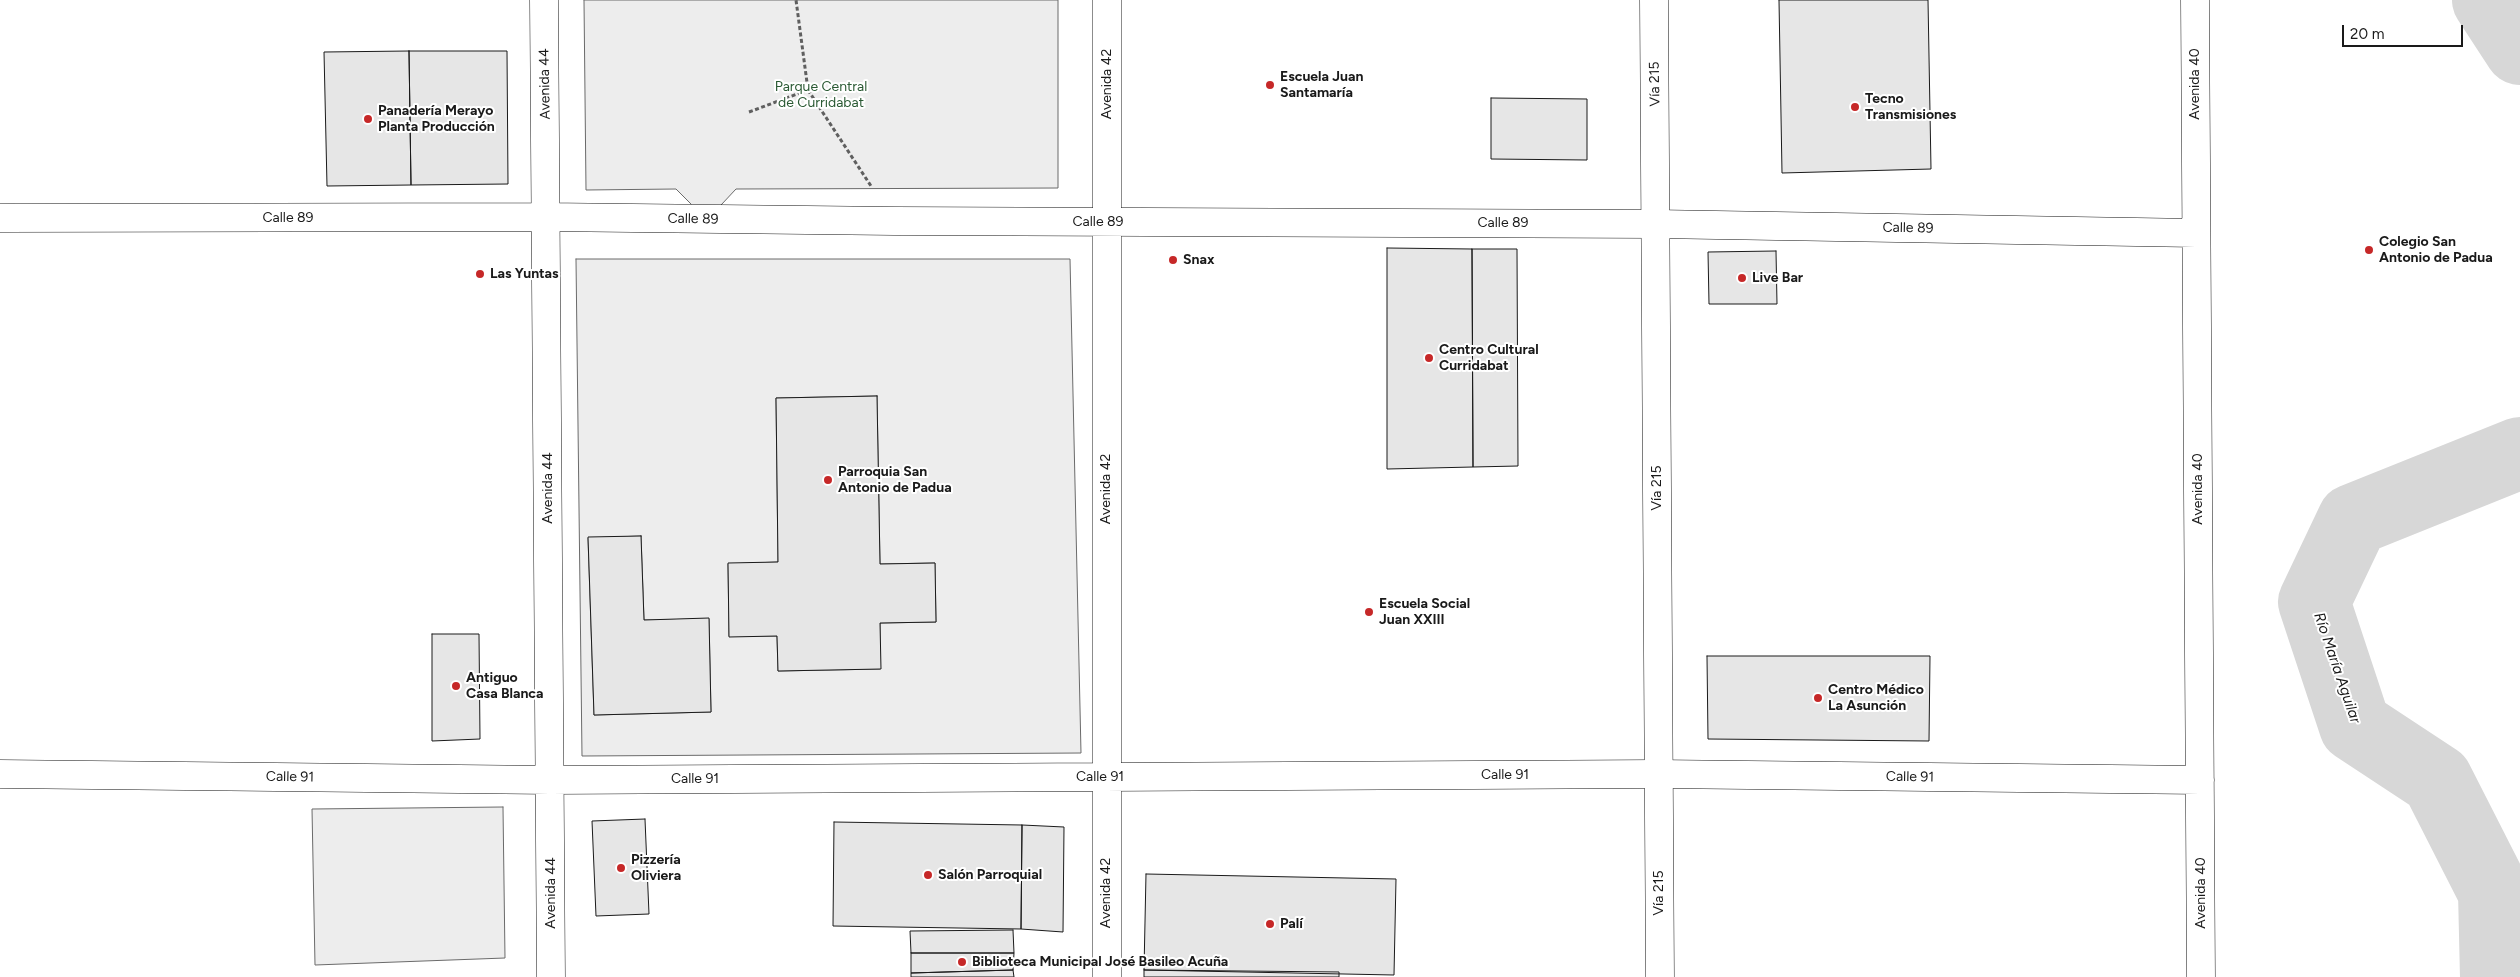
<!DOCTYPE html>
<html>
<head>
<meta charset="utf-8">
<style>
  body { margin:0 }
  #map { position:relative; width:2520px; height:977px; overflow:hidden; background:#fff; font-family:Figtree,sans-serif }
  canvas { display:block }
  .scale { position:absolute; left:2342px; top:25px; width:121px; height:22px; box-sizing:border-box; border:2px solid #1a1a1a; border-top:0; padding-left:6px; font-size:15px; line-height:18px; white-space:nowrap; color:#1a1a1a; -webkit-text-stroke:4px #fff; paint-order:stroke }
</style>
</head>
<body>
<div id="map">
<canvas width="2520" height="977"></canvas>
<div class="scale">20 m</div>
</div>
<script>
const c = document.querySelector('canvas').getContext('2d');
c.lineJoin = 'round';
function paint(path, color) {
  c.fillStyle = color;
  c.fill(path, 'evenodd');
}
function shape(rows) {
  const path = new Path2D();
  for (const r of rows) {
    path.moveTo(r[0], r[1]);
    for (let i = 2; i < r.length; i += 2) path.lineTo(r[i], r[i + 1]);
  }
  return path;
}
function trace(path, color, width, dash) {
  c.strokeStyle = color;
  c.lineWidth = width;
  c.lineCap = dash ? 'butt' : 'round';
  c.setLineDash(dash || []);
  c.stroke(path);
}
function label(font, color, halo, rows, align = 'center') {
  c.font = font + ' Figtree,sans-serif';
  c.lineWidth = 4;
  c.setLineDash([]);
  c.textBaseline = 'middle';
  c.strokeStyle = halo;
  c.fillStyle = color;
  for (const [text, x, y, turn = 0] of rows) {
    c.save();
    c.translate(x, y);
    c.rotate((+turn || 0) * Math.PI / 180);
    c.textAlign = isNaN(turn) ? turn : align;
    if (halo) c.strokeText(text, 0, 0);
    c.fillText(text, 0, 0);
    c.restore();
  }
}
const built = shape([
  [584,0,1058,0,1058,188,736,189,707,220,676,189,586,190,584,0],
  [576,259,1070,259,1081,753,582,756,576,259],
  [877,396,880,564,935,563,936,622,880,623,880,669,778,671,777,636,729,636,728,564,778,562,776,398,877,396],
  [641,536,644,620,709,619,711,712,594,715,588,538,641,536],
  [503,807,505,958,315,965,312,809,503,807]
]);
const river = shape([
  [2488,0,2520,49],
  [2496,977,2494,892,2437,780,2355,726,2314,602,2353,520,2520,453]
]);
const building = shape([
  [1779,0,1928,0,1931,169,1782,173,1779,0],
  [409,51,507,51,508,184,411,185,409,51],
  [409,51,411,185,327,186,324,52,409,51],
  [1491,98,1587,99,1587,160,1491,159,1491,98],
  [1387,248,1472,249,1473,467,1387,469,1387,248],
  [1472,249,1517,249,1518,466,1473,467,1472,249],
  [1776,251,1777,304,1709,304,1708,252,1776,251],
  [877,396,880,564,935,563,936,622,880,623,881,669,778,671,777,636,729,637,728,563,778,562,776,398,877,396],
  [641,536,644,620,709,618,711,712,594,715,588,537,641,536],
  [432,634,479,634,480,739,432,741,432,634],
  [1707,656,1930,656,1929,741,1708,739,1707,656],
  [645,819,649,914,596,916,592,821,645,819],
  [834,822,1022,825,1021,929,833,926,834,822],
  [1022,825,1064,827,1063,932,1021,929,1022,825],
  [1146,874,1396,879,1394,975,1144,970,1146,874],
  [1013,930,1014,953,911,953,910,931,1013,930],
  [911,953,1014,953,1013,970,911,973,911,953],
  [1013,970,1014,977,911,977,911,973,1013,970],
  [1144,970,1339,972,1339,977,1144,977,1144,970]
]);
const path = shape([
  [808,90,871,186],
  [749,112,808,90,796,0]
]);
const street = shape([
  [544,0,551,977],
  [2195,0,2201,977],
  [0,218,546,217,894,221,1656,224,2196,233],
  [0,774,550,780,1658,774,2200,780],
  [1107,977,1107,0]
]);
const secondary = shape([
  [1654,0,1660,977]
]);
const markers = [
  [1270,85,5,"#c62828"],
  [1855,107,5,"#c62828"],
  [368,119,5,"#c62828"],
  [2369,250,5,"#c62828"],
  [1173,260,5,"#c62828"],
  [480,274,5,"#c62828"],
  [1742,278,5,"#c62828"],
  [1429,358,5,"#c62828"],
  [828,480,5,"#c62828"],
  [1369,612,5,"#c62828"],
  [456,686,5,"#c62828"],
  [1818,698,5,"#c62828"],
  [621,868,5,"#c62828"],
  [928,875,5,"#c62828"],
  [1270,924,5,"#c62828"],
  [962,962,5,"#c62828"]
];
const poiNames = [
  ["Escuela Juan",1280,77],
  ["Santamaría",1280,93],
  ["Tecno",1865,99],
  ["Transmisiones",1865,115],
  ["Panadería Merayo",378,111],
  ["Planta Producción",378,127],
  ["Colegio San",2379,242],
  ["Antonio de Padua",2379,258],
  ["Snax",1183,260],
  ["Las Yuntas",490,274],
  ["Live Bar",1752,278],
  ["Centro Cultural",1439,350],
  ["Curridabat",1439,366],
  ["Parroquia San",838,472],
  ["Antonio de Padua",838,488],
  ["Escuela Social",1379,604],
  ["Juan XXIII",1379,620],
  ["Antiguo",466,678],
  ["Casa Blanca",466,694],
  ["Centro Médico",1828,690],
  ["La Asunción",1828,706],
  ["Pizzería",631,860],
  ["Oliviera",631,876],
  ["Salón Parroquial",938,875],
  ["Palí",1280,924],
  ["Biblioteca Municipal José Basileo Acuña",972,962]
];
const streetNames = [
  ["Avenida 44",545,84,-91],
  ["Avenida 42",1107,84,-90],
  ["Vía 215",1655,84,-91],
  ["Avenida 40",2195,84,-90],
  ["Calle 89",288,218],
  ["Calle 89",693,219,1],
  ["Calle 89",1098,222],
  ["Calle 89",1503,223],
  ["Calle 89",1908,228,1],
  ["Avenida 44",548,488,-90],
  ["Vía 215",1657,488,-90],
  ["Avenida 42",1106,489,-90],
  ["Avenida 40",2198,489,-90],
  ["Calle 91",1505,775],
  ["Calle 91",290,777,1],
  ["Calle 91",1100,777],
  ["Calle 91",1910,777,1],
  ["Calle 91",695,779],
  ["Avenida 44",551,893,-90],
  ["Avenida 42",1106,893,-90],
  ["Vía 215",1659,893,-90],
  ["Avenida 40",2201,893,-90]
];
const parkNames = [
  ["Parque Central",821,87],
  ["de Curridabat",821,103]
];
const waterNames = [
  ["Río María Aguilar",2337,668,71]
];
paint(built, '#ededed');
trace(built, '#6a6a6a', 1);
trace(river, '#d7d7d7', 72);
paint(building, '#e6e6e6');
trace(building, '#1a1a1a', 1);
trace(street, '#1a1a1a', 29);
trace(secondary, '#1a1a1a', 29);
trace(path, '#5f5f5f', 3, [4, 2.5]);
trace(street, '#fff', 28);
trace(secondary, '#fff', 28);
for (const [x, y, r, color] of markers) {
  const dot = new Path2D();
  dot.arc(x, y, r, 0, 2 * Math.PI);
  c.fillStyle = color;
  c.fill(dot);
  trace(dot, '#fff', 2);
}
label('bold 14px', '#1a1a1a', '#fff', poiNames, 'left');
label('14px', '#1a1a1a', '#fff', streetNames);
label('14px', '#2b5a34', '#fff', parkNames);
label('italic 15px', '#1a1a1a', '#fff', waterNames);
</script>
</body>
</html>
